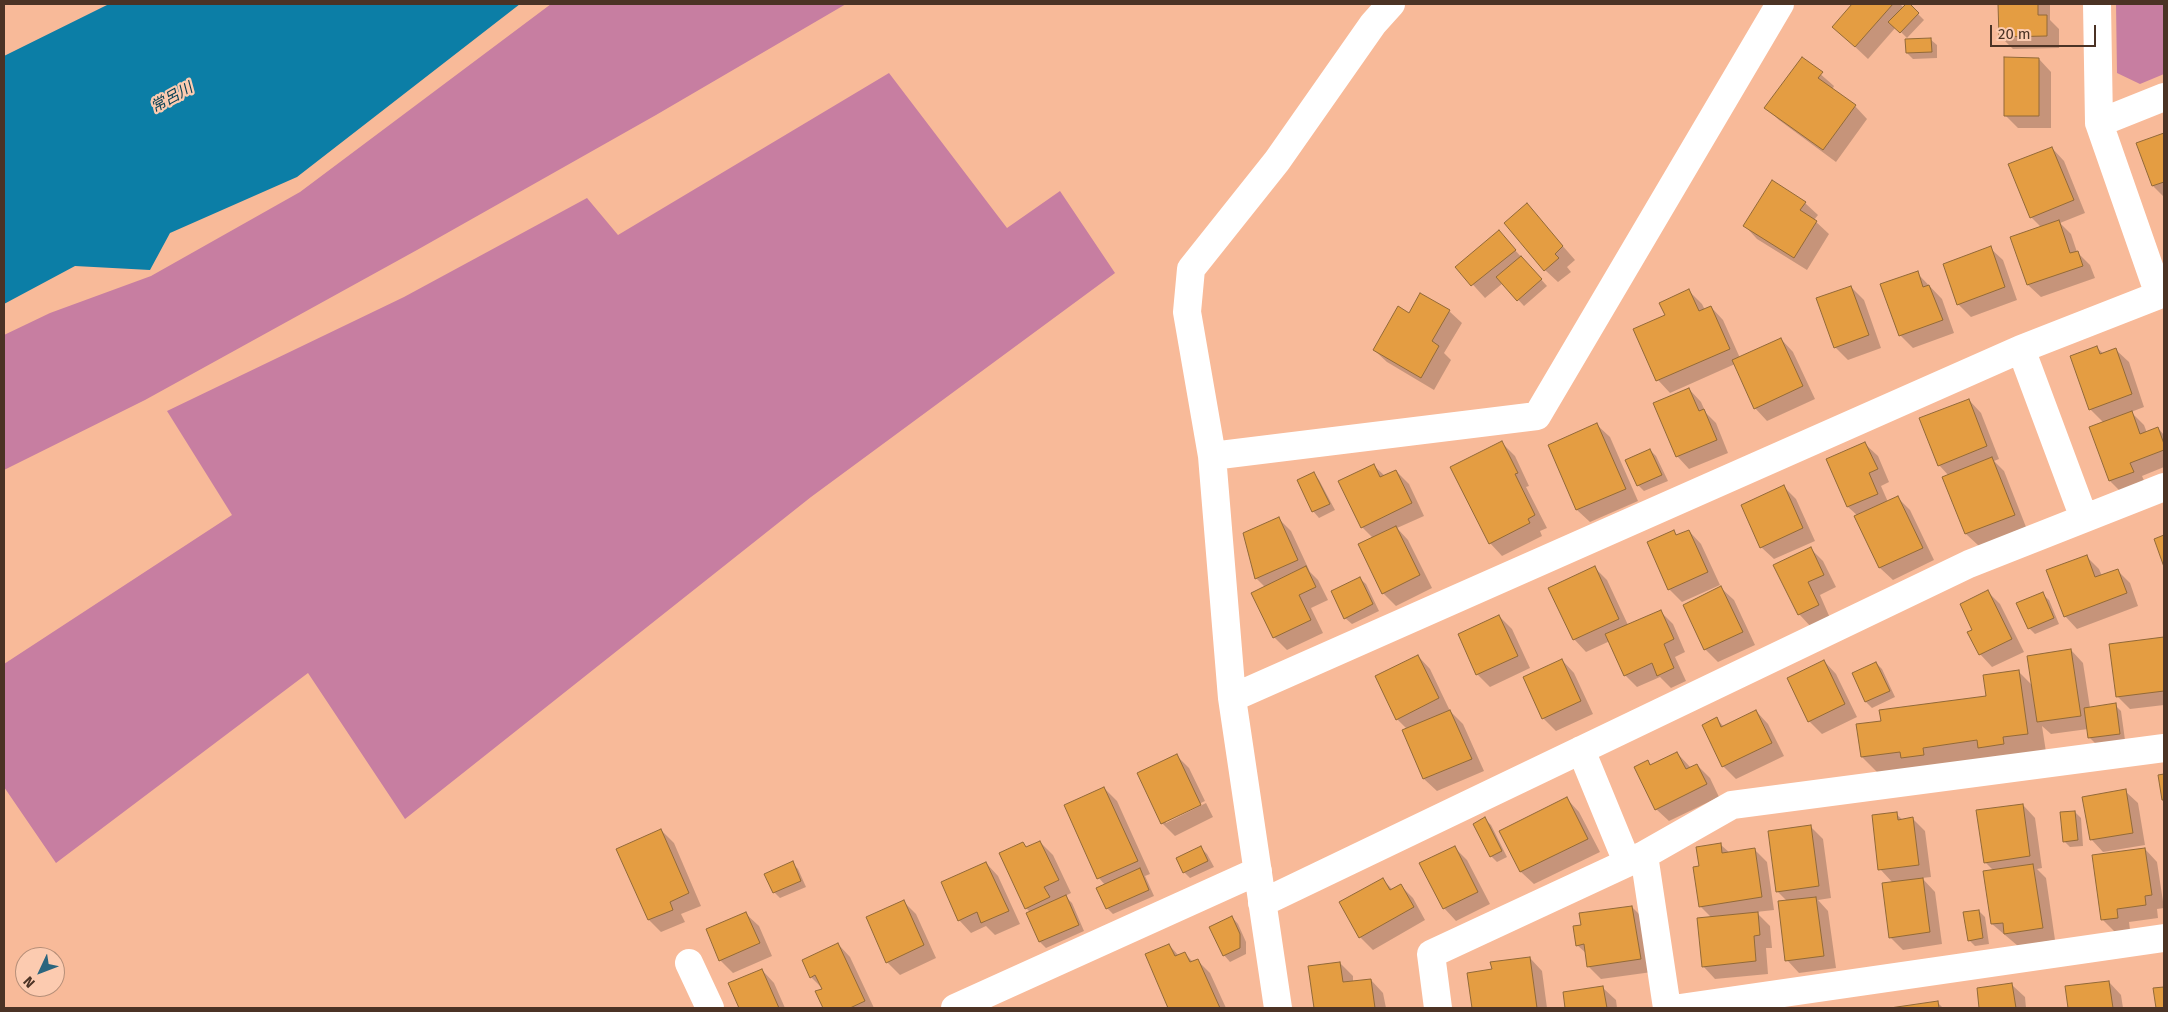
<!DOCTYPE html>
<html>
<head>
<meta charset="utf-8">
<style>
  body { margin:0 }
  #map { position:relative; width:2168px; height:1012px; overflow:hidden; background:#f8ba99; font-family:"Fira Sans",sans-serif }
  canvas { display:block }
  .frame { position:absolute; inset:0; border:5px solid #4b3325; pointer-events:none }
  .north { position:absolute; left:15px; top:947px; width:50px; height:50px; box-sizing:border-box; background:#fccbb0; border:1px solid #b58e78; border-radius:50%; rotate:227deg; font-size:14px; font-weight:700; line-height:20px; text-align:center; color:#4b3325 }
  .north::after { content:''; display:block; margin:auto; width:18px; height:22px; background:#2b657e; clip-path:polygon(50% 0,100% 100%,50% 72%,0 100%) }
  .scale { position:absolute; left:1990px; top:25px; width:106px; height:22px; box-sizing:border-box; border:2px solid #4b3325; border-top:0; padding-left:6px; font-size:15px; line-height:18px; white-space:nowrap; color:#4b3325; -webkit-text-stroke:4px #fccbb0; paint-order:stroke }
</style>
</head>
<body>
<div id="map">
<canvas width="2168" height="1012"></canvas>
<div class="frame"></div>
<div class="north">N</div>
<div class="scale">20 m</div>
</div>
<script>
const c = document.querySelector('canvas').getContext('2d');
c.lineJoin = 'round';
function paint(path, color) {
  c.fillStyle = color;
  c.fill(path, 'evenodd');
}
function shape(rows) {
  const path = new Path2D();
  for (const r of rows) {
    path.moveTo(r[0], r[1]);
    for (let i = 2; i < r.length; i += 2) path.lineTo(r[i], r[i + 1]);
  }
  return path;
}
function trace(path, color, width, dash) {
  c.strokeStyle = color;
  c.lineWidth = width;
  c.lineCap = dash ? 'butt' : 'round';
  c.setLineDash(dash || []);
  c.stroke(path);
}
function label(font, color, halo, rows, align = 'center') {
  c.font = font + ' "Fira Sans","Noto Sans JP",sans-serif';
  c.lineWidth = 4.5;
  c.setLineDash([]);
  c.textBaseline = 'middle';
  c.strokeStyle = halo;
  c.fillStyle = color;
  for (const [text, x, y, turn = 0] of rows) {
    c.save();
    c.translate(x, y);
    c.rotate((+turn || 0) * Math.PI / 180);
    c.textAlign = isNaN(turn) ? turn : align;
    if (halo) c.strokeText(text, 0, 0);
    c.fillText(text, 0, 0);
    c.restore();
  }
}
const green = shape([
  [551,4,846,4,656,115,417,250,145,400,4,470,4,335,50,313,151,276,300,192],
  [2116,4,2164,4,2164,74,2140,84,2117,73],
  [889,73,1007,228,1060,191,1115,273,811,497,405,819,308,673,56,863,4,787,4,664,232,515,167,411,404,297,587,198,618,235]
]);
const water = shape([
  [109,4,520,4,297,177,170,233,150,270,75,266,4,304,4,56]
]);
const shadow = shape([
  [1854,4,1900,4,1904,8,1908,4,1924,20,1907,38,1896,27,1868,59,1834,27],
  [1999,4,2050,4,2050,20,2059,29,2059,48,2013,49,2000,36],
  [1930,39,1937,45,1937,58,1913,59,1907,53],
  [1802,58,1834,86,1832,90,1855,106,1867,119,1836,162,1779,120,1766,108],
  [2039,59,2051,72,2051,128,2018,128,2005,115],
  [2164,135,2164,197,2153,186,2138,144],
  [2052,148,2064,161,2085,213,2060,223,2071,234,2077,252,2090,265,2095,278,2041,297,2028,285,2011,238,2041,227,2031,217],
  [1805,203,1818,215,1814,220,1829,234,1807,270,1757,239,1745,226],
  [1527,205,1575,260,1567,267,1571,272,1558,282,1545,270],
  [1499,232,1547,286,1524,306,1503,283,1485,298,1457,267],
  [1990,248,2003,260,2017,300,1971,317,1958,304],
  [1917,273,1942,299,1954,333,1913,348,1900,335],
  [1851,287,1864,300,1881,348,1848,360,1835,347],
  [1689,291,1702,304,1705,310,1711,307,1723,320,1740,358,1781,339,1793,352,1815,399,1767,421,1755,408,1735,364,1670,393,1658,380,1667,316],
  [1449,311,1462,323,1444,353,1451,360,1434,390,1387,362,1374,350,1409,314],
  [2097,348,2104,354,2116,350,2129,362,2144,407,2131,412,2144,425,2147,433,2158,428,2164,435,2164,467,2142,476,2146,485,2122,493,2110,481,2104,423,2090,409],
  [1689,389,1701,402,1706,413,1716,423,1728,453,1689,469,1677,456],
  [1969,400,1981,413,1999,459,1994,461,2004,471,2026,527,1979,546,1966,534,1944,478,1949,476,1939,465],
  [1597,425,1610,437,1638,501,1590,522,1577,510,1549,446],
  [1502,443,1515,456,1529,486,1526,487,1547,528,1540,531,1542,536,1502,556,1490,543],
  [1865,444,1878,456,1889,482,1881,486,1888,502,1897,497,1910,510,1934,560,1893,580,1880,568,1856,517,1858,516,1848,507,1828,460],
  [1650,450,1656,456,1668,481,1644,491,1638,485],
  [1374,466,1385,476,1396,471,1409,484,1424,516,1397,528,1408,540,1432,588,1396,606,1383,593,1373,538,1362,527],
  [1313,473,1319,480,1335,510,1319,518,1313,511,1298,481],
  [1784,487,1796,499,1815,541,1774,559,1761,547],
  [1278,518,1291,531,1310,572,1318,580,1328,600,1311,608,1323,633,1287,650,1275,638,1252,594,1265,587,1256,578],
  [1673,531,1678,536,1689,531,1701,544,1720,585,1682,602,1669,589,1648,542],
  [1810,548,1823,561,1836,587,1820,595,1830,618,1811,627,1799,614],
  [2086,556,2099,569,2102,576,2117,570,2130,583,2138,606,2077,629,2065,616],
  [1595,568,1607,580,1628,625,1660,611,1673,624,1685,652,1675,657,1686,681,1671,688,1660,677,1637,687,1625,675,1610,641,1586,652,1574,639],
  [1359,578,1366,584,1379,611,1352,624,1345,618],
  [1721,588,1734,600,1755,645,1718,662,1705,649,1684,605],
  [1988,592,2000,604,2024,652,1992,667,1980,654,1974,631],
  [2042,594,2049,600,2059,624,2035,634,2029,628],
  [1499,616,1512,629,1530,668,1490,687,1477,674],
  [2164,639,2164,705,2130,709,2117,696,2110,645],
  [2071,650,2083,663,2090,708,2115,705,2121,711,2125,740,2096,744,2090,738,2088,729,2051,734,2042,726,2046,752,1880,775,1862,757,1882,722,1987,697,2019,672,2032,685],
  [1418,656,1430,669,1450,711,1463,724,1484,771,1437,791,1424,779,1404,731,1407,729,1397,719],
  [1562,660,1574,673,1593,714,1556,731,1543,718],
  [1824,661,1836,674,1857,717,1822,734,1809,721,1789,678],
  [1876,663,1882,669,1895,697,1872,708,1866,702,1853,674],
  [1756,711,1768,724,1784,756,1736,779,1723,766,1717,719,1724,727],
  [1677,753,1691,768,1697,765,1710,778,1719,797,1669,821,1656,809,1648,762,1652,766],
  [1177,756,1189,768,1205,801,1166,820,1166,823,1206,803,1213,817,1175,836,1162,823],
  [1104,788,1117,801,1150,874,1145,876,1154,896,1113,914,1107,908,1105,885,1099,878,1066,806],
  [2125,791,2138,803,2145,845,2103,852,2091,839],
  [1567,799,1579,812,1600,852,1534,884,1521,872,1501,831],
  [2023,805,2035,818,2042,868,2037,869,2046,878,2055,940,2018,946,1992,924,1994,871,1985,862],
  [2075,812,2081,818,2083,846,2070,847,2064,841],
  [1896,814,1903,820,1913,819,1925,831,1931,877,1922,878,1935,892,1942,944,1903,950,1890,937,1893,883,1880,869],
  [1485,819,1491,825,1507,857,1497,862,1491,856],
  [1811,827,1823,839,1831,898,1818,900,1828,911,1836,968,1799,973,1787,960,1787,901,1777,891],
  [661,830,674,843,701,906,681,914,685,922,661,932,649,920,618,849],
  [1040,842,1053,855,1071,893,1065,896,1072,903,1084,931,1046,948,1040,942,1030,912,1026,908,1023,844,1027,848],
  [1721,845,1730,853,1754,849,1767,862,1774,910,1756,912,1770,926,1772,948,1766,948,1768,974,1715,979,1703,966,1712,918,1700,906,1700,867],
  [1454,847,1467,860,1490,904,1456,921,1444,908],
  [1201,848,1207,854,1214,867,1190,878,1184,872],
  [2145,849,2157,862,2164,908,2157,909,2158,918,2129,922,2130,930,2115,932,2103,920],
  [792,863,798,869,806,887,780,898,774,892],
  [986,863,998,876,1020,924,995,935,986,926,971,933,959,920],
  [1382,879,1393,890,1401,886,1413,898,1425,920,1373,950,1360,937,1340,903],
  [904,902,916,914,936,958,900,975,887,962],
  [1632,907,1645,920,1652,972,1601,979,1588,966,1587,954,1577,945,1582,926],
  [1979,911,1985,917,1989,944,1975,946,1969,940],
  [746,914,759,926,772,956,733,973,720,960],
  [1232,917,1238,924,1246,942,1246,954,1230,962,1224,955],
  [838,944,850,957,874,1008,825,1008,817,992,823,989,811,977],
  [1169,945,1179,956,1185,954,1193,962,1197,960,1210,973,1226,1008,1170,1008,1147,955],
  [1530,958,1542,971,1547,1008,1473,1008,1468,974,1493,971],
  [1340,963,1353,976,1353,982,1371,980,1383,993,1386,1008,1315,1008,1310,967],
  [762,970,774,983,785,1008,740,1008,730,984],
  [2109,982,2121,995,2123,1008,2069,1008,2067,987],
  [2012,985,2025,997,2026,1008,1981,1008,1978,989],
  [1603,988,1616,1000,1617,1008,1567,1008,1565,993],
  [1937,1002,1943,1008,1898,1008]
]);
const building = shape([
  [1852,4,1893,4,1855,47,1832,27,1852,4],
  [1906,4,1910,4,1919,13,1900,33,1888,22,1906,4],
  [1998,4,2038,4,2038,15,2047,15,2047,36,1999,37,1998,4],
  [1931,38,1932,52,1906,53,1905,39,1931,38],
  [1802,57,1823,72,1818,78,1856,105,1823,150,1764,108,1802,57],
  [2004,57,2039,58,2039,116,2004,116,2004,57],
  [2164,133,2164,182,2152,186,2136,143,2164,133],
  [2052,147,2074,200,2030,218,2008,164,2052,147],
  [1772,180,1806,202,1800,210,1817,221,1794,258,1743,226,1772,180],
  [1527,203,1563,246,1555,254,1559,258,1544,271,1504,223,1527,203],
  [2059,220,2070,253,2078,251,2083,266,2027,285,2010,237,2059,220],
  [1499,230,1516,250,1471,286,1455,267,1499,230],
  [1991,246,2005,287,1957,305,1943,264,1991,246],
  [1521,256,1542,279,1517,301,1496,277,1521,256],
  [1918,271,1923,287,1929,285,1943,320,1899,336,1880,284,1918,271],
  [1851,286,1869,335,1834,348,1816,298,1851,286],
  [1689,289,1699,311,1711,306,1730,349,1656,381,1633,329,1665,315,1659,303,1689,289],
  [1420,293,1450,310,1432,341,1439,346,1421,378,1373,350,1398,306,1409,313,1420,293],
  [1781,338,1803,386,1754,409,1732,360,1781,338],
  [2097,346,2100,354,2116,348,2132,394,2089,410,2070,356,2097,346],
  [1689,388,1699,411,1704,409,1717,440,1676,457,1653,403,1689,388],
  [1969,399,1987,446,1938,466,1919,418,1969,399],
  [2132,411,2140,434,2158,427,2164,444,2164,450,2130,463,2134,472,2109,481,2089,427,2132,411],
  [1597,423,1626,489,1576,510,1548,445,1597,423],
  [1502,441,1518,473,1515,474,1535,515,1528,519,1530,523,1489,544,1450,467,1502,441],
  [1865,442,1878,469,1869,473,1878,494,1847,507,1826,459,1865,442],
  [1650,449,1662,475,1637,486,1625,460,1650,449],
  [1992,457,2015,515,1965,534,1942,477,1992,457],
  [1374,464,1380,477,1396,470,1412,503,1361,528,1338,481,1374,464],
  [1314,472,1330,504,1312,512,1297,480,1314,472],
  [1784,485,1803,528,1760,548,1741,505,1784,485],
  [1898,496,1923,548,1879,568,1854,516,1898,496],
  [1279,517,1298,560,1255,579,1243,533,1279,517],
  [1396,526,1420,575,1382,594,1358,544,1396,526],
  [1674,530,1676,535,1689,530,1708,572,1668,590,1647,542,1674,530],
  [2164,535,2164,567,2154,539,2164,535],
  [1811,547,1824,575,1808,582,1819,605,1798,615,1773,565,1811,547],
  [2087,555,2095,577,2118,569,2127,593,2064,617,2046,570,2087,555],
  [1306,566,1316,587,1299,595,1311,620,1273,638,1251,593,1306,566],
  [1595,566,1619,619,1573,640,1548,588,1595,566],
  [1360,577,1373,604,1344,619,1331,591,1360,577],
  [1721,586,1743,632,1704,650,1683,605,1721,586],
  [1988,590,2012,639,1979,655,1967,632,1972,630,1960,604,1988,590],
  [2043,592,2054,618,2028,629,2016,603,2043,592],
  [1661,610,1674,639,1664,644,1674,668,1657,676,1652,663,1624,676,1605,634,1661,610],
  [1499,615,1518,656,1476,675,1458,634,1499,615],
  [2164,637,2164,691,2116,697,2109,644,2164,637],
  [2071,649,2081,716,2037,722,2027,656,2071,649],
  [1418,655,1439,698,1396,720,1375,676,1418,655],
  [1562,659,1581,701,1542,719,1523,677,1562,659],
  [1824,660,1845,704,1808,722,1787,678,1824,660],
  [1876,662,1890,691,1865,702,1852,673,1876,662],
  [2019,670,2028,734,2003,737,2004,744,1978,748,1977,740,1923,748,1924,755,1901,758,1900,752,1861,757,1856,724,1881,721,1879,710,1986,696,1983,675,2019,670],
  [2116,703,2120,734,2088,738,2084,708,2116,703],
  [1450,710,1472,759,1423,779,1402,730,1450,710],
  [1756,710,1772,743,1722,767,1702,725,1717,717,1721,727,1756,710],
  [1677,752,1686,769,1697,764,1707,784,1655,810,1634,767,1648,760,1650,765,1677,752],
  [1177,754,1201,805,1161,824,1137,773,1177,754],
  [2164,774,2164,800,2162,800,2158,775,2164,774],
  [1104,787,1138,861,1097,879,1064,805,1104,787],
  [2126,789,2133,833,2090,840,2082,797,2126,789],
  [1567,797,1588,839,1520,872,1499,831,1567,797],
  [2023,804,2030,856,1984,863,1976,810,2023,804],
  [2075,811,2078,840,2063,842,2060,812,2075,811],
  [1897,812,1898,820,1913,817,1919,865,1878,870,1872,815,1897,812],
  [1485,817,1502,851,1490,857,1473,824,1485,817],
  [1811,825,1819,886,1776,892,1768,831,1811,825],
  [661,829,689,893,670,902,673,910,648,920,616,849,661,829],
  [1040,841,1059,880,1044,887,1050,897,1025,909,999,853,1023,842,1026,847,1040,841],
  [1721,843,1722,853,1755,848,1762,897,1699,907,1693,867,1699,866,1696,847,1721,843],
  [1201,846,1208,861,1183,873,1176,858,1201,846],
  [1455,846,1478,892,1443,909,1419,863,1455,846],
  [2145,848,2152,895,2145,896,2146,905,2117,909,2118,918,2101,920,2092,855,2145,848],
  [793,861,801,881,773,893,764,874,793,861],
  [986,862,1009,911,981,923,977,912,958,921,941,882,986,862],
  [2033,864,2043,928,2004,934,2003,923,1991,924,1983,871,2033,864],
  [1140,868,1149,890,1106,909,1096,888,1140,868],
  [1383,878,1390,890,1401,884,1414,907,1359,938,1339,902,1383,878],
  [1923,878,1930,932,1889,938,1882,883,1923,878],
  [1066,895,1079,925,1039,942,1026,913,1066,895],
  [1816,897,1824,956,1785,961,1778,901,1816,897],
  [904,900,924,945,886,963,866,917,904,900],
  [1632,906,1641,959,1587,967,1584,944,1576,946,1573,926,1581,925,1579,913,1632,906],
  [1979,910,1983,938,1968,941,1963,912,1979,910],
  [746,912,760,943,719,961,706,929,746,912],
  [1758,912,1760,935,1754,936,1756,961,1702,967,1697,918,1758,912],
  [1232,916,1240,934,1240,948,1223,956,1209,927,1232,916],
  [838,943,865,1001,850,1008,823,1008,815,991,822,989,815,975,810,978,802,960,838,943],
  [1169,944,1175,956,1185,952,1190,962,1198,959,1220,1008,1168,1008,1145,954,1169,944],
  [1530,957,1537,1008,1472,1008,1467,973,1492,969,1490,962,1530,957],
  [1340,962,1343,982,1371,979,1375,1008,1314,1008,1308,966,1340,962],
  [762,969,779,1008,739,1008,728,983,762,969],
  [2109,981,2113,1008,2068,1008,2065,986,2109,981],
  [2012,983,2016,1008,1979,1008,1977,988,2012,983],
  [1603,986,1607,1008,1565,1008,1563,992,1603,986],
  [2164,987,2164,1008,2156,1008,2153,988,2164,987],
  [1938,1001,1939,1008,1890,1008,1938,1001]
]);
const minor = shape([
  [2097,4,2099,123,2159,295],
  [2099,123,2164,97],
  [2021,349,2084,518],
  [1212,456,1537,416,1780,4],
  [1232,698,2021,349,2164,293],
  [1581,750,1627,862],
  [1644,855,1667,1008],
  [1262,903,1969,564,2164,487],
  [689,963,710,1008],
  [955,1008,1258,871],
  [1278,1008,1232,698,1212,456,1187,312,1191,269,1277,161,1373,24,1391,4],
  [1438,1008,1431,954,1644,855,1732,805,2164,748],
  [1680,1008,2164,938]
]);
const waterNames = [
  ["常呂川",172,98,-29]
];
paint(green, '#c77ea1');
paint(water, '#0c7ea6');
paint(shadow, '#0003');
paint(building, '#e49d42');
trace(building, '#926938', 1);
trace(minor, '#fff', 28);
label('italic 15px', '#033e53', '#fccbb0', waterNames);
</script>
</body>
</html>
